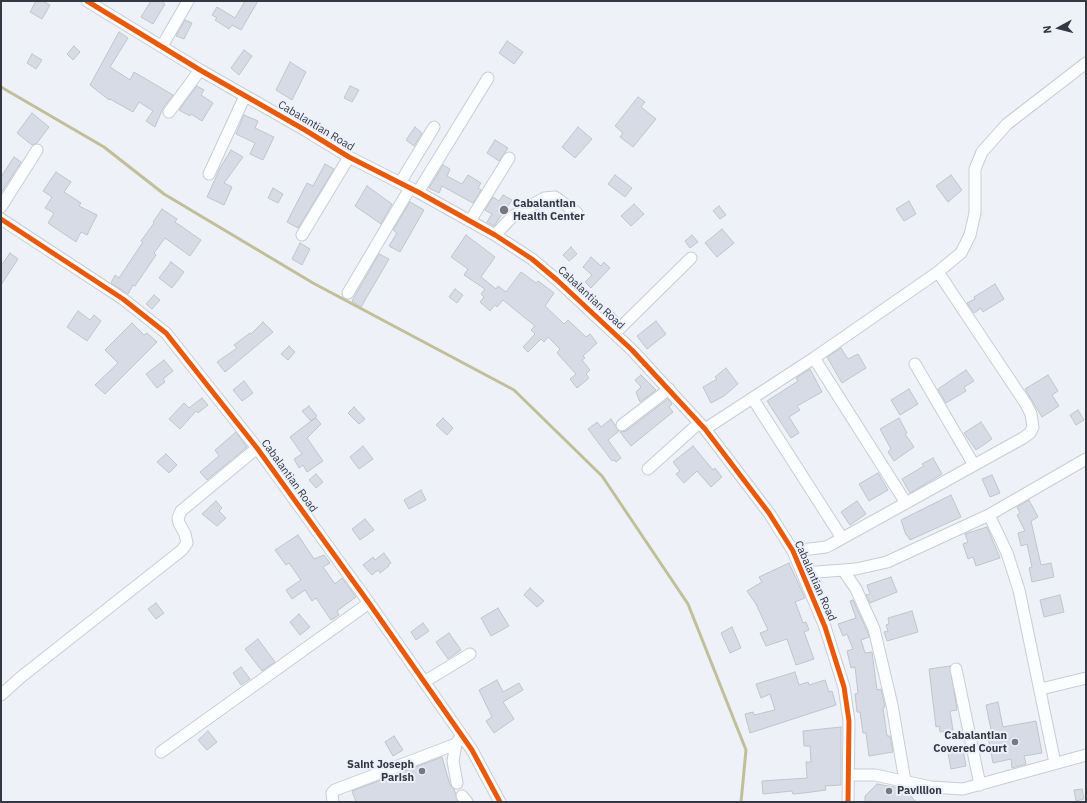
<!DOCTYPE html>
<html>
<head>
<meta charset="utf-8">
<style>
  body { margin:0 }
  #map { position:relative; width:1087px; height:803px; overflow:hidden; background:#eef1f8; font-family:"IBM Plex Sans",sans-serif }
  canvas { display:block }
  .frame { position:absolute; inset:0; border:2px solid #333842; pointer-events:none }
  .north { position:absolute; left:1039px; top:8px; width:40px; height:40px; -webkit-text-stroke:3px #ebf0fb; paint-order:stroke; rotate:263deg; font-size:11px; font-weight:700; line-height:16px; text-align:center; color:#333842 }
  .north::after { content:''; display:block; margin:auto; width:14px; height:18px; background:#333842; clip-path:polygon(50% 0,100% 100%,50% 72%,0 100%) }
</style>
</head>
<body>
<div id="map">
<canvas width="1087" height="803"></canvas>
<div class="frame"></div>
<div class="north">N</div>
</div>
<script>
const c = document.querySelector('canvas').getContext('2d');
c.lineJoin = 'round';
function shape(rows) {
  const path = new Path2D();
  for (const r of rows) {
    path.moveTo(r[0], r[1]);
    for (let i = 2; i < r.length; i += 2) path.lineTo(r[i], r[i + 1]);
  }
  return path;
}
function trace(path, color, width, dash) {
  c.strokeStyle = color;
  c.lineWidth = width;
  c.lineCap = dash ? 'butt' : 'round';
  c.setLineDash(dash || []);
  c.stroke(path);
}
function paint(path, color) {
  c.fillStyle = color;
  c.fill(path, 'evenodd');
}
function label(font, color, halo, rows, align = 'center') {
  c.font = font + ' "IBM Plex Sans",sans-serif';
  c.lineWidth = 4;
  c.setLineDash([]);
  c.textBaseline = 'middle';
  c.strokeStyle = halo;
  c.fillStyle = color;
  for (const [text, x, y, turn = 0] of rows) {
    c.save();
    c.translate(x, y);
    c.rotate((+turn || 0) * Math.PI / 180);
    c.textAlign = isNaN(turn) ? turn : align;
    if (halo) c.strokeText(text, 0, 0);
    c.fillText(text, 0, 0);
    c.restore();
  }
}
const stream = shape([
  [1,87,104,147,164,194,313,283,514,390,602,476,688,604,746,750,741,802]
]);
const building = shape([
  [36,1,43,1,50,5,42,19,30,12,36,1],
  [151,1,161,1,165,4,153,24,141,17,151,1],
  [245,1,258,1,241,30,232,25,229,29,215,20,217,18,212,15,217,7,235,18,245,1],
  [185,20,192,23,184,39,176,36,185,20],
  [119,32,128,38,110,67,130,80,134,72,173,95,163,108,155,127,146,121,153,111,139,102,133,112,110,99,109,100,90,85,119,32],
  [507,41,523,52,514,64,499,53,507,41],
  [74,46,80,52,73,60,67,54,74,46],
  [244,50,252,56,239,75,231,68,244,50],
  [32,54,42,60,36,69,27,63,32,54],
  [290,62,306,72,292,100,276,90,290,62],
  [197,86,204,90,201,95,213,103,202,121,191,114,190,116,179,110,197,86],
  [350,86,359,90,352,102,344,98,350,86],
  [638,97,645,102,641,107,656,119,633,147,620,137,623,133,615,126,638,97],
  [32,113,49,127,37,143,32,145,17,133,32,113],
  [244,115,258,121,255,128,274,137,263,160,250,154,255,143,236,134,244,115],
  [415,127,422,133,414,146,406,140,415,127],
  [578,127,592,139,575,158,562,147,578,127],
  [495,140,508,148,499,161,487,153,495,140],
  [231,150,243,157,224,183,232,187,224,205,207,197,220,168,231,150],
  [14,157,21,162,1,193,1,177,14,157],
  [325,164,334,169,298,228,287,222,307,183,313,186,325,164],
  [443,165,450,169,447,176,462,184,468,175,481,183,478,188,481,190,473,203,442,186,439,193,429,188,443,165],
  [56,172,71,182,64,192,81,203,79,206,97,215,87,235,81,232,76,242,48,223,54,213,45,208,52,197,43,191,56,172],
  [615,175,632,188,625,197,608,184,615,175],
  [951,175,962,190,948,202,936,186,951,175],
  [367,186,392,204,381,224,355,206,367,186],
  [273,188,283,194,278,203,268,198,273,188],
  [503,195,512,200,494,226,487,222,492,214,485,210,493,197,499,201,503,195],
  [909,201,916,214,904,221,896,209,909,201],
  [410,202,424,210,400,252,389,246,397,233,393,230,410,202],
  [634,204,644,214,631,226,621,216,634,204],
  [719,206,726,215,720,219,713,211,719,206],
  [162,209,177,219,175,222,201,240,190,256,165,238,154,253,156,255,135,286,133,285,128,294,111,283,115,275,119,278,143,242,141,241,154,223,153,222,162,209],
  [722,229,734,243,717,257,705,243,722,229],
  [466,235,495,257,481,277,496,289,498,286,506,292,521,272,536,283,538,281,554,293,545,306,564,324,568,320,586,337,590,334,597,343,583,356,585,358,582,360,590,370,586,374,589,378,577,388,570,379,576,374,557,353,560,349,548,337,544,342,541,339,528,352,523,347,535,334,531,330,535,326,503,300,497,307,495,305,490,311,480,302,484,297,481,294,485,289,464,275,468,269,451,257,466,235],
  [692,235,698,242,690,248,685,241,692,235],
  [300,243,310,249,302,265,292,259,300,243],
  [571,247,577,254,569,261,563,255,571,247],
  [10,253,18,259,1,285,1,266,10,253],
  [379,254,389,259,361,307,352,301,379,254],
  [591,257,601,266,604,262,610,268,591,288,585,282,592,275,583,267,591,257],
  [171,262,184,272,172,288,159,278,171,262],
  [995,284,1004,299,983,312,981,308,974,313,967,303,975,299,974,297,995,284],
  [455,289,463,295,457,303,449,297,455,289],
  [154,295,160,300,152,309,146,304,154,295],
  [610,308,619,319,614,324,604,313,610,308],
  [78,311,90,320,94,315,101,321,87,341,67,327,78,311],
  [656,321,666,334,647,349,637,336,656,321],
  [263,322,273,332,225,372,217,362,237,348,234,345,250,333,251,334,263,322],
  [132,323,144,335,147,333,157,342,105,394,95,385,118,363,105,350,132,323],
  [289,346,295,352,288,360,281,354,289,346],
  [841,348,848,359,858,354,866,368,842,383,827,357,841,348],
  [164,360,173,371,163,379,165,382,157,388,146,374,164,360],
  [726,368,738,384,724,396,711,403,703,387,717,379,715,377,726,368],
  [810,369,822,392,797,406,800,410,789,417,799,433,791,438,767,401,798,381,796,378,810,369],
  [966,370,974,381,964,387,966,391,946,403,938,389,966,370],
  [641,375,656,390,640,402,636,392,641,387,635,380,641,375],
  [1048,375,1058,391,1052,395,1059,406,1042,417,1025,389,1048,375],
  [244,381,253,393,242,401,233,390,244,381],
  [909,389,918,404,900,415,891,400,909,389],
  [202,398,208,405,198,413,196,411,180,429,169,419,184,403,189,408,202,398],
  [668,399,672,404,669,407,673,412,631,446,620,432,626,431,668,399],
  [309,406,317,416,311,421,316,418,321,424,307,438,323,461,307,472,303,465,299,468,294,459,302,454,290,437,311,421,302,411,309,406],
  [354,407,365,419,359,424,348,413,354,407],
  [1078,410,1084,420,1076,425,1070,415,1078,410],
  [443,418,453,428,447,435,436,425,443,418],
  [899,418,907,433,905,434,914,447,894,461,888,452,891,449,880,429,899,418],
  [611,419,619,431,608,440,621,458,616,462,614,460,612,461,588,429,597,422,601,427,611,419],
  [981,422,992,439,976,450,964,433,981,422],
  [236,432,247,447,207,480,200,472,219,456,215,450,236,432],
  [363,446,373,459,359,469,350,457,363,446],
  [693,446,713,470,715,468,722,477,711,487,697,471,684,483,676,474,680,471,673,462,693,446],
  [166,454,177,465,169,473,157,462,166,454],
  [933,458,942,474,910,493,902,479,924,466,922,464,933,458],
  [878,473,888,490,869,501,859,484,878,473],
  [316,474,323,482,316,488,309,480,316,474],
  [992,475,1000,493,990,497,982,479,992,475],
  [421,490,426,500,409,509,404,500,421,490],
  [951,495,961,517,910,540,907,535,906,535,901,520,951,495],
  [1029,500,1038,517,1031,521,1041,565,1051,563,1054,577,1032,582,1029,568,1032,567,1027,544,1021,546,1018,533,1025,531,1017,515,1020,513,1017,507,1029,500],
  [216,501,222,508,219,511,226,518,217,526,202,514,216,501],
  [857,501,866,514,850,525,841,512,857,501],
  [365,519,374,530,360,540,352,529,365,519],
  [987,527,1000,558,976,566,973,557,968,559,963,544,968,542,965,534,987,527],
  [298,535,314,559,324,555,330,563,323,567,335,584,342,578,356,597,337,611,339,615,331,620,316,598,312,601,305,590,292,599,286,590,301,580,289,563,286,565,275,550,298,535],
  [384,553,391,563,388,565,389,566,380,573,378,570,372,575,363,565,373,557,375,560,384,553],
  [789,563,805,598,795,602,796,604,803,623,806,622,809,630,804,632,814,659,796,665,787,639,766,646,760,633,768,630,756,604,747,591,762,582,759,577,789,563],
  [891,577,897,592,870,603,866,595,870,594,867,585,891,577],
  [530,588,544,601,537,607,524,595,530,588],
  [1060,595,1064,612,1044,617,1040,600,1060,595],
  [853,600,867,631,869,637,861,640,865,653,872,652,877,690,881,689,885,707,883,708,887,736,890,736,893,752,869,756,866,733,863,733,860,712,857,712,855,694,858,693,855,667,851,668,847,651,853,649,847,634,843,636,838,624,856,618,850,601,853,600],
  [156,603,164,613,156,619,148,609,156,603],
  [498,608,509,626,491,636,481,618,498,608],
  [912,611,918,632,887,641,884,632,888,631,886,625,889,624,888,618,912,611],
  [299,614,310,627,300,635,290,622,299,614],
  [423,623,429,631,416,640,411,632,423,623],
  [732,627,741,648,730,653,721,633,732,627],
  [449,633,461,650,448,659,436,642,449,633],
  [258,639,275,662,262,671,245,649,258,639],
  [950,666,957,710,950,711,953,730,940,732,939,726,936,727,929,669,950,666],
  [241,667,250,679,241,685,233,673,241,667],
  [795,672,799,685,808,682,809,685,825,680,829,692,832,691,836,705,750,733,745,714,753,712,754,715,775,710,770,694,761,698,756,684,795,672],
  [497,680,503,692,519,683,523,690,503,702,514,719,494,733,486,721,492,717,479,690,497,680],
  [998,702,1003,727,1036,721,1042,753,1024,756,1026,764,1012,768,1011,759,993,763,987,731,991,730,986,705,998,702],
  [841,727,841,785,825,786,826,790,804,793,793,794,792,791,763,794,762,781,807,778,806,762,811,762,810,746,804,746,803,731,841,727],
  [208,731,217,742,207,750,198,740,208,731],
  [394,736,403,750,393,756,385,742,394,736],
  [963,750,966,766,951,769,948,753,963,750],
  [442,757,450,785,454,789,458,802,356,802,352,791,442,757],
  [877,784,905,789,916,802,865,802,865,796,877,784],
  [1082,789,1084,799,1076,801,1074,790,1082,789]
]);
const minor = shape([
  [87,1,200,70,305,130,349,157,418,192,495,235,532,259,557,280,632,350,705,429,769,513,793,551,825,627,844,687,849,721,848,802],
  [162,46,188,1],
  [169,112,200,70],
  [209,174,245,96],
  [400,183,434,127],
  [418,192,488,78],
  [1,207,37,150],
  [1,219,123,299,166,333,257,448,369,603,472,750,500,802],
  [470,221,509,158],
  [302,235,349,157],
  [495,235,513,216,544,198,555,197,577,213],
  [348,293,410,188],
  [615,333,691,258],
  [814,358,906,503],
  [915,364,974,465],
  [753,399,842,538],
  [622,425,669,389],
  [705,429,814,358,938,272,956,257,961,253,970,235,975,213,975,169,982,152,1007,124,1086,63],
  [648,469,699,423],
  [989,515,1007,553,1019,590,1055,763],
  [793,551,826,547,832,544,1023,438,1030,433,1033,427,1031,414,1026,404,938,272],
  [843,570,856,589,874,629,892,705,905,781],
  [804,573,856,569,887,562,989,515,1086,459],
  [956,669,980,785],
  [424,682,470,654],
  [1041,689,1086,678],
  [1,695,21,677,182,550,187,543,185,534,179,523,178,518,181,511,257,448],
  [161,752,369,603],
  [850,775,875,775,931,787,963,789,1086,755],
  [457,783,453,761,456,744,459,739],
  [462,796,467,802],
  [333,802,332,793,335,790,456,744]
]);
const cycleway = shape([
  [87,1,200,70,305,130,349,157,418,192,495,235,532,259,557,280,632,350,705,429,769,513,793,551,825,627,844,687,849,721,848,802],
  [1,219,123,299,166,333,257,448,369,603,472,750,500,802]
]);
const markers = [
  [504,210,5,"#747982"],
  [1015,742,4,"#747982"],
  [422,771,4,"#747982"],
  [889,791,4,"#747982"]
];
const streetNames = [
  ["Cabalantian Road",316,126,31],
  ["Cabalantian Road",591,298,43],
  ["Cabalantian Road",289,476,54],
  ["Cabalantian Road",815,581,66]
];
const poiNames = [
  ["Cabalantian",513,204],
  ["Health Center",513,217],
  ["Cabalantian",1007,736,"right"],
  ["Covered Court",1007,749,"right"],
  ["Saint Joseph",414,765,"right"],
  ["Parish",414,778,"right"],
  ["Pavillion",897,791]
];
trace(stream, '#c1bf9a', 3);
paint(building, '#d6dbe6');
trace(building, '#c0c4cc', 1);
trace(minor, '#c8cdd5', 13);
trace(minor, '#fcfdfe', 11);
trace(cycleway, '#e8590c', 5);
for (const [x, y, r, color] of markers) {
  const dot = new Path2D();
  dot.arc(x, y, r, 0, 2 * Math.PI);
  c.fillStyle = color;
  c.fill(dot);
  trace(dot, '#ebf0fb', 1.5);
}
label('11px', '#333842', '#ebf0fb', streetNames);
label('bold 11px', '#333842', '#ebf0fb', poiNames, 'left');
</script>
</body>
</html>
